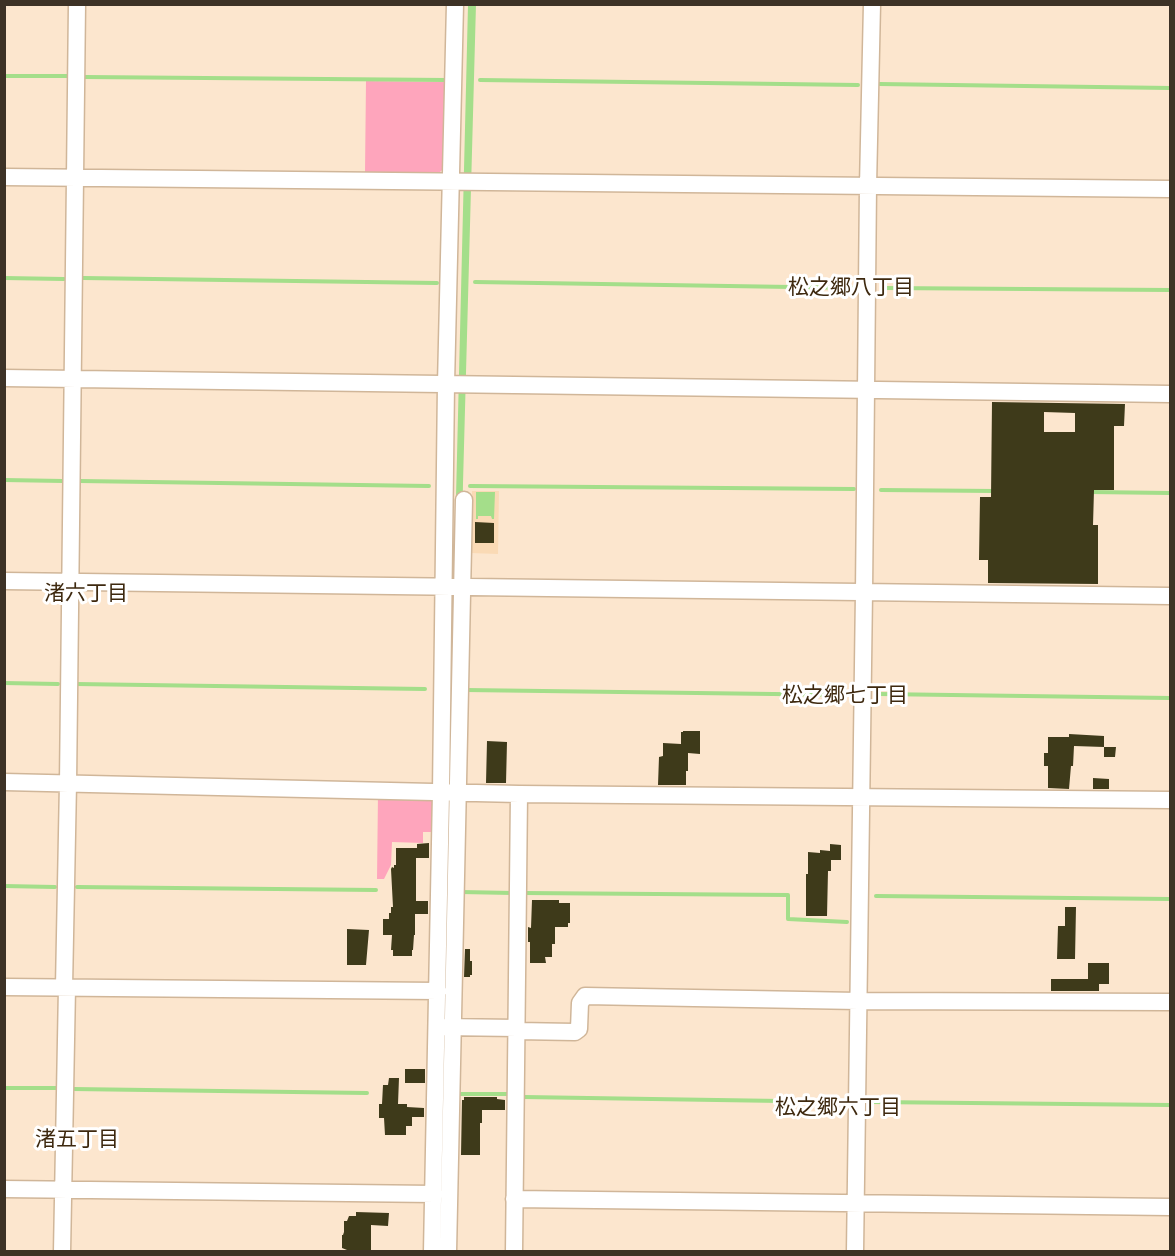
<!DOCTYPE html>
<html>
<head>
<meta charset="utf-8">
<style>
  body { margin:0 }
  #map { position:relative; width:1175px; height:1256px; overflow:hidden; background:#fce6ce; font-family:Inter,sans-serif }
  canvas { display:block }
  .frame { position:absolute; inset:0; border:6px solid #3d3226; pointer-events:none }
</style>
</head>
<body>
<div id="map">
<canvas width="1175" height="1256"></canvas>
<div class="frame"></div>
</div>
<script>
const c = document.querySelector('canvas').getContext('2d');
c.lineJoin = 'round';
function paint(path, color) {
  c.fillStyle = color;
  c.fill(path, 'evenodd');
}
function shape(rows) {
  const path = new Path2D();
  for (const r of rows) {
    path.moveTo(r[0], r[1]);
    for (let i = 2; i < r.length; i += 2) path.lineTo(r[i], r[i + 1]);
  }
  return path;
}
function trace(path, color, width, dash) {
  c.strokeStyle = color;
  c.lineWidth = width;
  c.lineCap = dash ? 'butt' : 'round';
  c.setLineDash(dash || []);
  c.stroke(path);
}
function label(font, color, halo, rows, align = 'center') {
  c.font = font + ' Inter,"Noto Sans JP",sans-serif';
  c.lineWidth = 6;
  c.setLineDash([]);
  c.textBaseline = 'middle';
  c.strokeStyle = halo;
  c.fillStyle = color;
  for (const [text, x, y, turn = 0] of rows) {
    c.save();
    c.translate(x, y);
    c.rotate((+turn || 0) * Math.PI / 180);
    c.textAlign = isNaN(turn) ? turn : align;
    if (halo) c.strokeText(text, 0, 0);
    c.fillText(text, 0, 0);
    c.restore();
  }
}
const built = shape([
  [472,491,499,491,498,554,470,553]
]);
const green = shape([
  [366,81,446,82,445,167,439,173,365,172],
  [378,794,434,799,433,832,423,832,423,843,392,842,391,865,384,879,377,879]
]);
const water = shape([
  [476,4,463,483,461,595,458,500,456,497,468,5],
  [476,492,495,492,494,519,492,519,491,516,478,516,478,519,476,519]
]);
const stream = shape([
  [4,76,67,76],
  [85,77,446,80],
  [480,80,858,85],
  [879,84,1170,88],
  [4,278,64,279],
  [83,278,437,283],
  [475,282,855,288],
  [884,288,1170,290],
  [4,480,63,481],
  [80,481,429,486],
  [470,486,854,489],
  [881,490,995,491],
  [1089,492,1170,493],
  [4,683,58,684],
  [76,684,425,689],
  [466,690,850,695],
  [879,694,1170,698],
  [4,886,55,887],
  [77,887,376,890],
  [461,892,512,893],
  [524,893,788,895,788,919,847,922],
  [876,896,1170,899],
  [4,1088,56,1088],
  [73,1089,367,1093],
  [457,1094,509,1094],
  [524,1097,845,1102],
  [872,1102,1170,1105]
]);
const building = shape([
  [992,402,1125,404,1124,426,1114,426,1114,490,1094,490,1093,525,1098,525,1098,584,988,583,988,560,979,560,980,497,991,497],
  [1044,412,1075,413,1075,432,1044,432],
  [475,522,494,523,494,543,475,543],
  [683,731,700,731,700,754,688,753,688,771,686,771,686,785,658,785,659,757,663,756,663,743,681,744,681,732,683,732],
  [1069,734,1104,736,1104,747,1074,746,1073,766,1071,766,1069,789,1048,788,1048,766,1044,766,1044,753,1048,753,1048,737,1069,737],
  [487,741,507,742,506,783,486,783],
  [1104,747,1116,747,1115,757,1104,757],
  [1093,778,1109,779,1109,789,1093,789],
  [429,843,429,858,416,858,416,901,428,901,428,914,415,914,415,935,414,935,413,950,412,950,412,956,393,956,393,950,391,950,392,935,383,935,383,919,389,919,389,913,391,913,391,907,393,907,391,869,392,867,394,868,394,865,396,865,396,848,417,848,417,844],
  [830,844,841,845,841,860,831,860,831,871,828,871,827,916,806,916,806,874,808,874,808,852,820,853,820,850,830,851],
  [532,900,559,900,559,903,570,903,570,923,568,923,568,927,555,927,555,944,552,944,552,957,545,957,546,963,530,963,530,942,528,942,528,927,531,928],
  [1065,907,1076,907,1075,959,1057,959,1058,926,1065,926],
  [347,929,369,930,366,965,347,965],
  [465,949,470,949,470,961,472,961,472,975,470,975,470,977,464,977],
  [1088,963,1109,963,1109,984,1099,984,1099,991,1051,991,1051,979,1088,979],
  [405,1069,425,1069,425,1083,405,1083],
  [389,1078,399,1078,398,1104,407,1104,407,1107,424,1108,424,1117,412,1117,412,1126,406,1126,406,1135,385,1135,384,1118,379,1118,379,1104,382,1104,383,1085,388,1085],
  [464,1097,497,1097,497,1099,505,1100,505,1110,482,1110,482,1123,480,1123,480,1155,461,1155,462,1100,464,1100],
  [356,1212,389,1213,388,1226,371,1225,371,1250,369,1250,369,1251,347,1251,347,1250,342,1248,342,1235,343,1235,344,1232,344,1221,347,1221,349,1216,356,1216]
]);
const minor = shape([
  [4,177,1170,189],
  [4,378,1170,394],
  [4,581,1170,596],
  [4,782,519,794,1170,800],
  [4,987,438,991],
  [64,987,68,783,77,4],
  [443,1027,517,1028],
  [517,1031,575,1032,579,1029,580,1003,585,996,858,1001,1170,1002],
  [4,1189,434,1194],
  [514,1199,1170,1207],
  [62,1252,67,987],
  [432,1252,441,792,446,384,455,4],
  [448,1252,464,500],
  [514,1252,519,794],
  [855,1252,864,592,868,186,872,4]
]);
const neighbourhoodNames = [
  ["松之郷八丁目",851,288],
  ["渚六丁目",86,594],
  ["松之郷七丁目",845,696],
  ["松之郷六丁目",838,1108],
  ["渚五丁目",77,1140]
];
paint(built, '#fadab5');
paint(green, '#fea5bc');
paint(water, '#a4de8a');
trace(stream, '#a4de8a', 4);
paint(building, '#3e3a1a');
trace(minor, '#d0b699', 19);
trace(minor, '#fff', 16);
label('21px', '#3e290f', '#fff', neighbourhoodNames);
</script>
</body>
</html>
